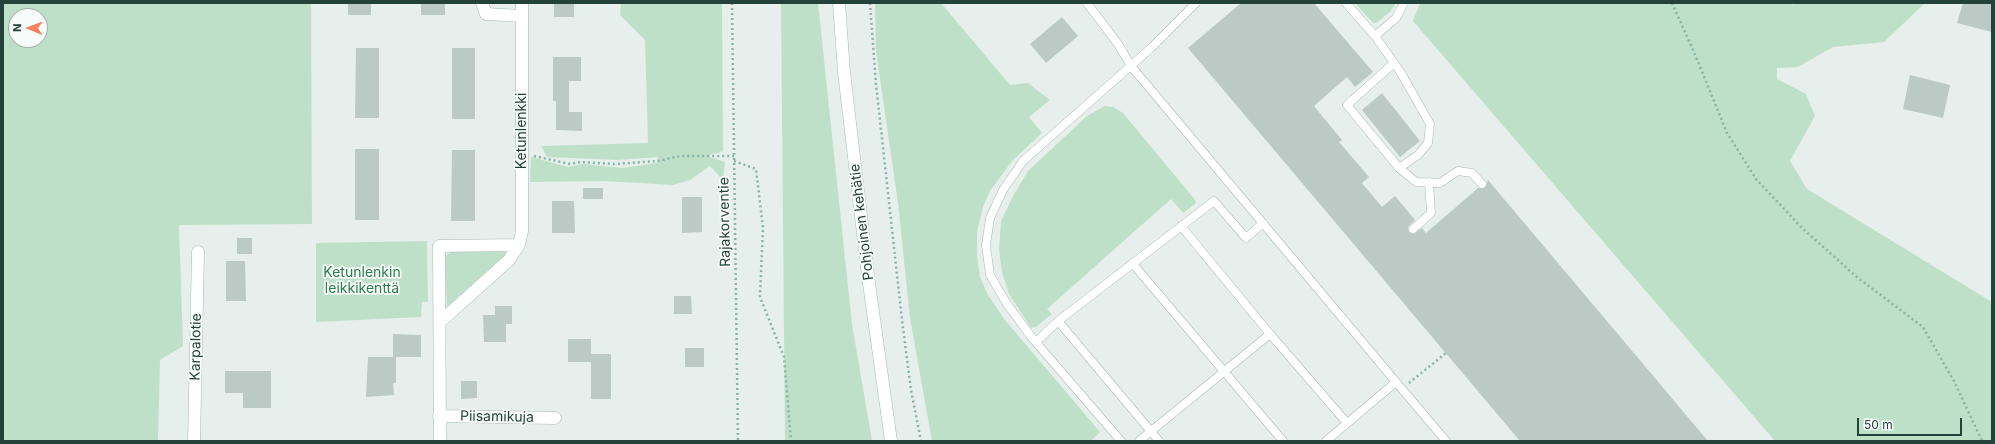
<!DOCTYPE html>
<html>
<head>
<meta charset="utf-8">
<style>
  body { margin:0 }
  #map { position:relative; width:1995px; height:444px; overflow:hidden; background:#e6efeb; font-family:Inter,sans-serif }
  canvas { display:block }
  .frame { position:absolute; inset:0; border:4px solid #24423a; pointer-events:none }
  .north { position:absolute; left:8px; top:8px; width:40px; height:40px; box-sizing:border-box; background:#f7fbf9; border:1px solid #a3b1ad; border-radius:50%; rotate:271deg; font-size:11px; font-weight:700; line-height:16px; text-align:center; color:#24423a }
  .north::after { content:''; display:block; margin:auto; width:14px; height:18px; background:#f4845f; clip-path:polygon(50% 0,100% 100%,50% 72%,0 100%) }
  .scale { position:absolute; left:1857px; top:418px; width:105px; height:18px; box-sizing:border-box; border:2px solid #24423a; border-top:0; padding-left:5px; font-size:12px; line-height:14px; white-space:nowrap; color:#24423a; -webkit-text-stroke:3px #f7fbf9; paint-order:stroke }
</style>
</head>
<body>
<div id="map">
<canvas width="1995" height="444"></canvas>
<div class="frame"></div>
<div class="north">N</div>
<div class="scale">50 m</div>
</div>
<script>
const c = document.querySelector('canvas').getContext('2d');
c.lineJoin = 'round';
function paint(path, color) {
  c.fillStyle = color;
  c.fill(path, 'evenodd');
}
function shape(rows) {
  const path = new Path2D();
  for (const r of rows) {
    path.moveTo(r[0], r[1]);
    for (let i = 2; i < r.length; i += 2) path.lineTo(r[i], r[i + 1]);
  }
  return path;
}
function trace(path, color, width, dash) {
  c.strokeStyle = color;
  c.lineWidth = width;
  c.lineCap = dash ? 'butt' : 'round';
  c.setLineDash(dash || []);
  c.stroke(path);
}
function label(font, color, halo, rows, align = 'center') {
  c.font = font + ' Inter,sans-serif';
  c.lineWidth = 3.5;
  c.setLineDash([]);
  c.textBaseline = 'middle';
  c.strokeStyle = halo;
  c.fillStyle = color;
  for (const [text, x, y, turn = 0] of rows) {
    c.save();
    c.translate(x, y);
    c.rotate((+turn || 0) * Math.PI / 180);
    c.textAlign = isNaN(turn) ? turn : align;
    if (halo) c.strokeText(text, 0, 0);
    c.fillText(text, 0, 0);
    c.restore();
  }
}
const green = shape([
  [3,3,311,3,312,224,179,225,183,346,160,360,158,441,3,441],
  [16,16,40,16,40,40,16,40],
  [621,3,722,3,723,151,718,153,711,154,709,157,725,162,723,180,710,166,690,180,673,185,604,181,530,182,531,157,568,167,582,164,622,168,657,163,658,157,618,160,547,157,541,146,648,143,645,40,620,15],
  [781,3,818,3,852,324,872,441,785,441],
  [875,3,941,3,1010,85,1028,83,1050,100,1029,117,1042,133,1012,161,990,191,983,207,977,232,977,257,980,277,988,295,1005,320,1100,432,1091,441,932,441,910,318,898,203,876,51],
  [1355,3,1396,3,1390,12,1376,23,1373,23],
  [1420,3,1791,3,1793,5,1795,3,1925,3,1884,42,1833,47,1798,67,1777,68,1777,79,1806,94,1815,116,1790,161,1807,189,1992,302,1992,441,1775,441,1413,21],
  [1105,106,1113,107,1123,113,1196,201,1195,204,1183,213,1171,199,1047,309,1052,314,1036,327,1031,328,1009,294,1002,272,999,250,1001,221,1013,196,1028,171,1087,116],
  [427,241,428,302,422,302,421,317,316,322,316,243],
  [500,250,506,253,505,255,447,307,445,256,452,252]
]);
const building = shape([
  [348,3,371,3,371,15,348,15],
  [421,3,445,3,445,15,421,15],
  [554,3,574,3,574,17,554,17],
  [1241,3,1314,3,1373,72,1355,87,1347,77,1314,106,1342,140,1339,142,1369,177,1362,183,1382,207,1395,196,1415,220,1408,227,1409,232,1414,234,1422,228,1426,233,1478,188,1485,188,1488,180,1708,441,1520,441,1188,48],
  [1963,3,1992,3,1992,32,1957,23],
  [1062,17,1078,36,1046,63,1030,44],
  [356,48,379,48,379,118,355,118],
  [452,48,475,48,475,119,452,119],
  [553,57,581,57,581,81,569,81,569,112,582,112,582,131,556,130,556,101,553,101],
  [1910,75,1950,85,1943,118,1903,109],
  [1382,93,1420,141,1400,157,1362,110],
  [355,149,379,149,379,220,355,220],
  [452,150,475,150,475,221,451,221],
  [583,188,603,188,603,199,583,199],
  [682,197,702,197,702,232,682,233],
  [552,201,574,201,575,233,552,233],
  [237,238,252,238,252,254,237,254],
  [226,261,245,261,246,301,226,301],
  [674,296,691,296,692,314,674,314],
  [495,306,512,306,512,324,506,324,506,342,484,342,483,315,495,315],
  [393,334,421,335,421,357,393,357],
  [568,339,591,339,591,354,611,354,611,399,591,399,591,362,568,362],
  [685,348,704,348,704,367,685,367],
  [368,357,396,357,396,383,393,383,394,395,366,397],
  [225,371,271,371,271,408,243,408,243,393,225,393],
  [461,381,477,381,477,398,461,399]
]);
const path = shape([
  [732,3,738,441],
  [870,3,876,84,902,320,911,390,921,441],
  [1672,3,1694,52,1727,133,1756,179,1802,228,1858,278,1923,327,1954,381,1982,441],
  [534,156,570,164,580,162,615,164,658,161,680,156,734,156],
  [734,161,756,169,763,228,760,297,784,357,791,441],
  [1409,383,1446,353]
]);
const service = shape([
  [1087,3,1118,44,1131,66,1396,382,1326,441],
  [1346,3,1375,36,1394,63,1401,73,1430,124,1428,143,1418,155,1399,168,1347,105,1394,63],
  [1375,36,1396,18,1404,3],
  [1399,168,1416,182,1440,183,1458,171,1472,173,1482,184],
  [1413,229,1431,213,1429,182],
  [1133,264,1283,441],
  [1270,334,1347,423],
  [1036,342,1058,321],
  [1396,382,1446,441],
  [1121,441,1033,339,1007,304,990,275,986,245,990,218,1003,190,1023,161,1151,48,1196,3],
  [1139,441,1270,334,1181,226],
  [1159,441,1058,321,1214,201,1246,238,1263,223]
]);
const minor = shape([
  [482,3,486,14,522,16],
  [440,322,509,260,519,245,522,231,522,3],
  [439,416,555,418],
  [194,441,198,252],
  [440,441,439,246,519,245]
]);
const secondary = shape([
  [839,3,844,72,868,276,891,441]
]);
const streetNames = [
  ["Ketunlenkki",522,131,-90],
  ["Rajakorventie",725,222,-91],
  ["Pohjoinen kehätie",862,222,-97],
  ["Karpalotie",196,347,-89],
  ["Piisamikuja",497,417,1]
];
const parkNames = [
  ["Ketunlenkin",362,273],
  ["leikkikenttä",362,289]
];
paint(green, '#bfe0c8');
paint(building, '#bbcac4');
trace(service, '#a8b8b2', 9);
trace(minor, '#a8b8b2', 13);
trace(secondary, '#a4bbb3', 13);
trace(path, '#86b3a5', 2.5, [2, 3]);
trace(service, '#fff', 8);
trace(minor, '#fff', 12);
trace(secondary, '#fff', 12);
label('14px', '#24423a', '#f7fbf9', streetNames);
label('14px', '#2d7a4b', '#f7fbf9', parkNames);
</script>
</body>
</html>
